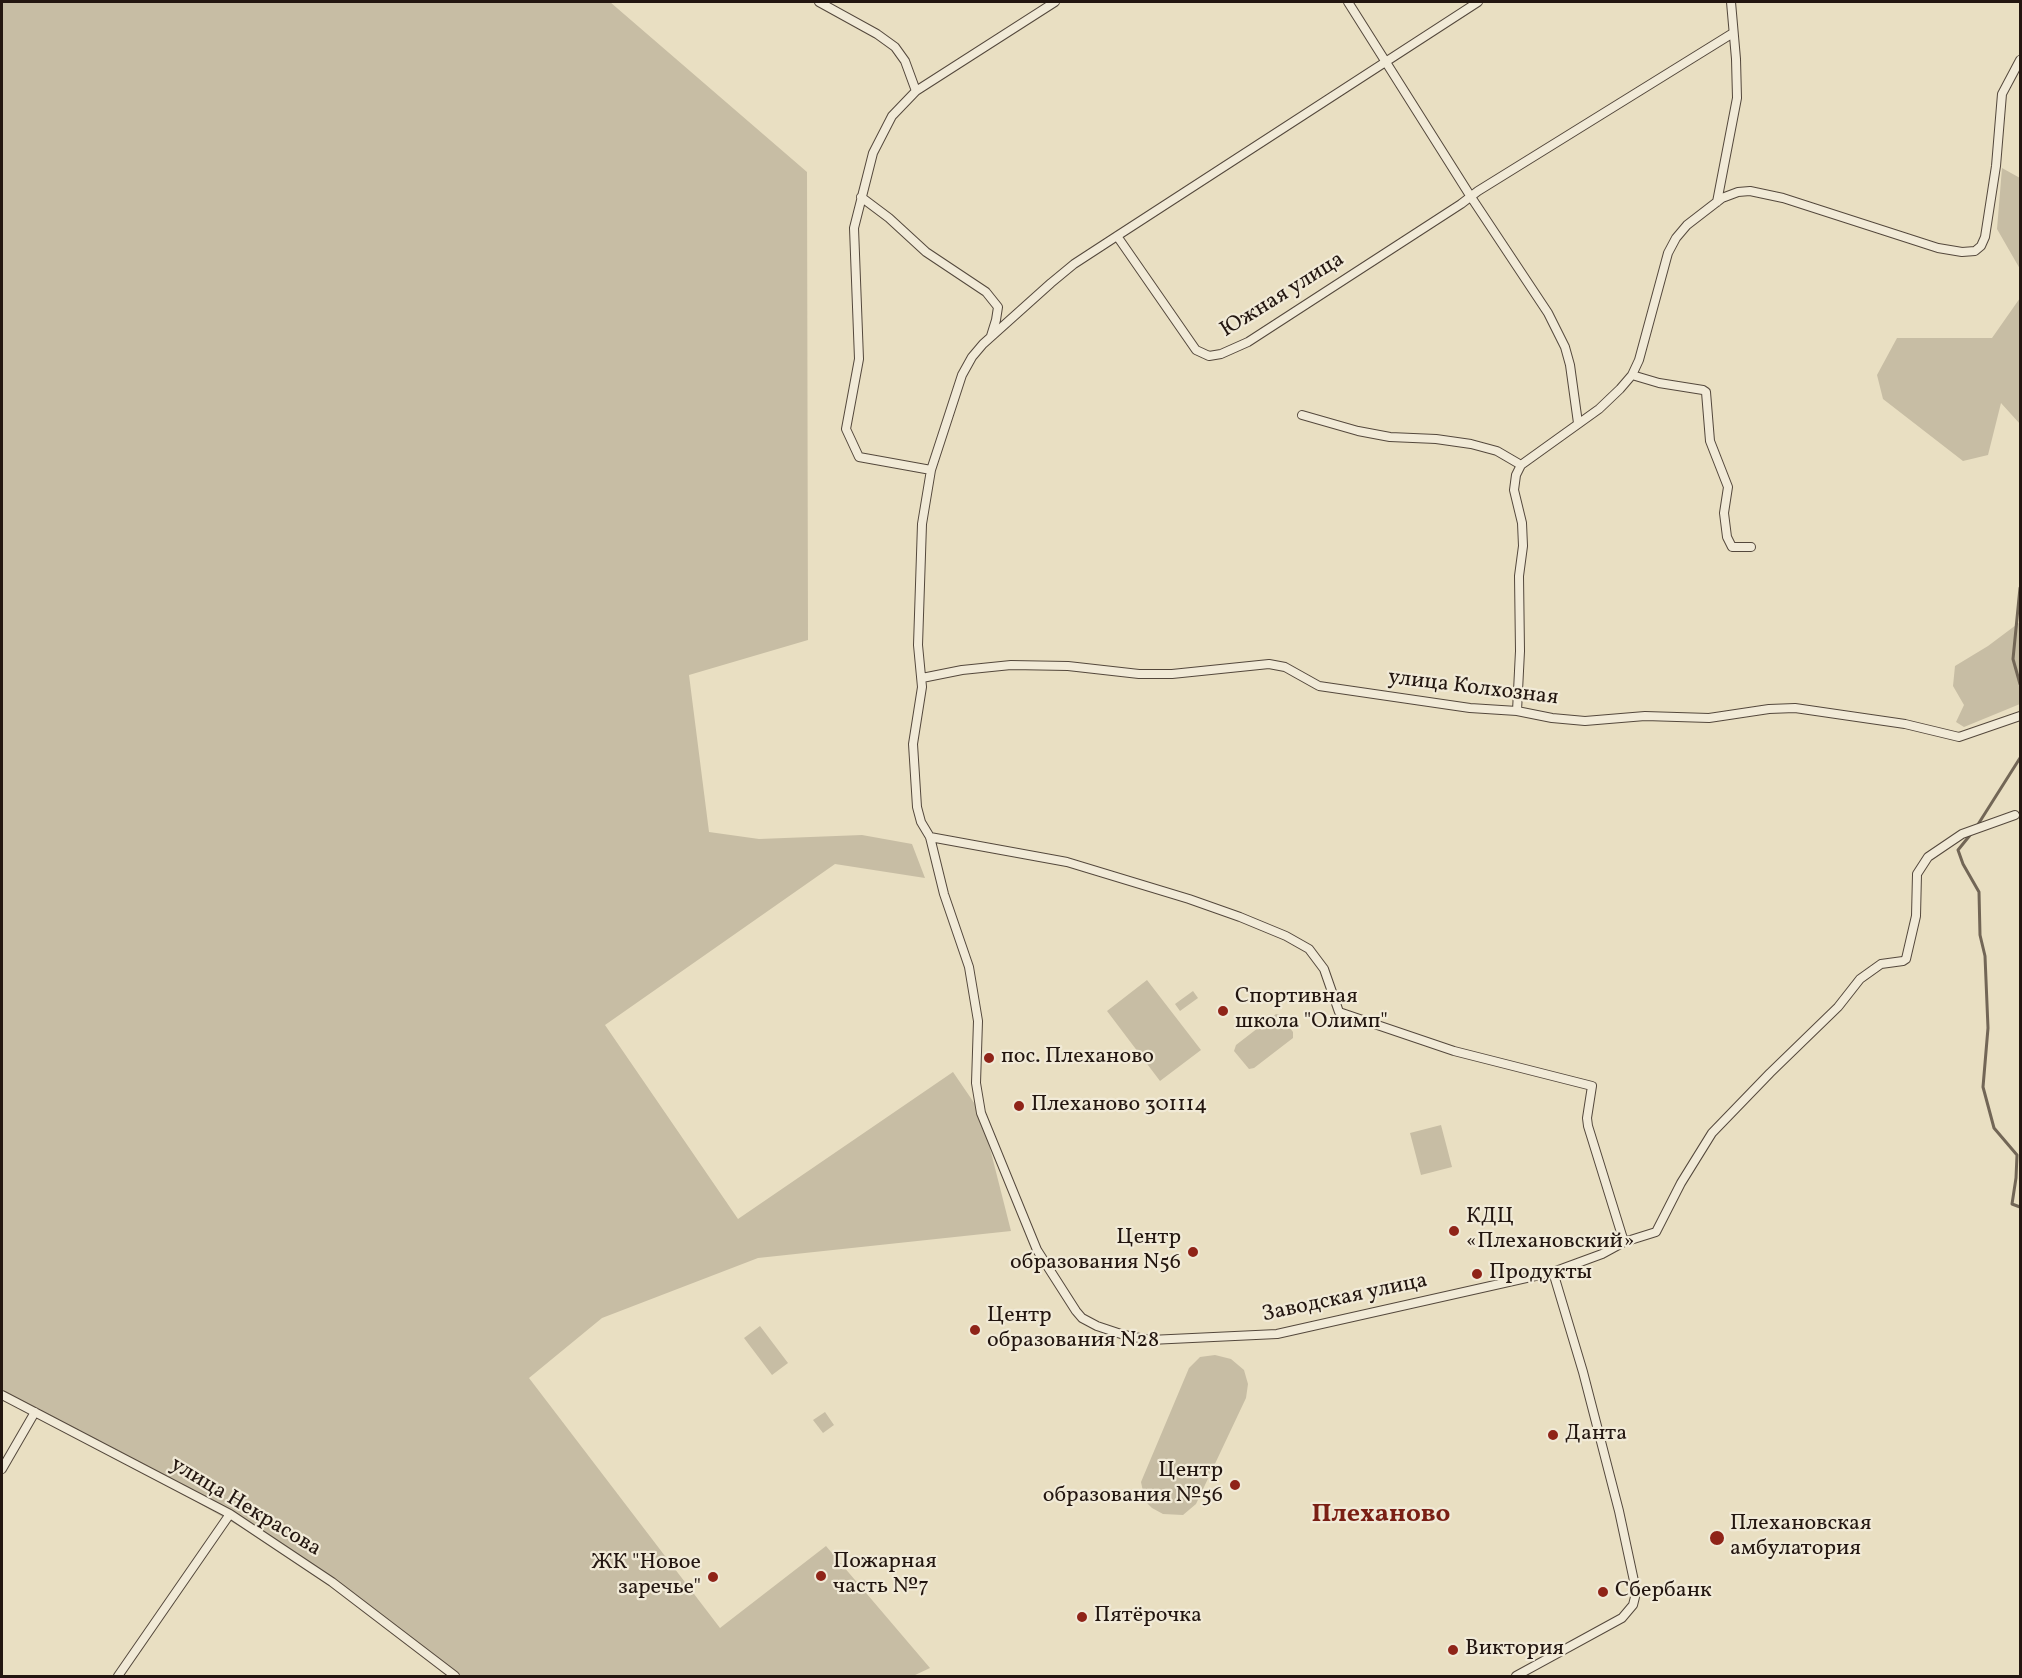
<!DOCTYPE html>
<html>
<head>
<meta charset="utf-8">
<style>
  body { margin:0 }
  #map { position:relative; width:2022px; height:1678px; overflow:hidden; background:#e9dfc2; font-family:Vollkorn,serif }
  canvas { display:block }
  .frame { position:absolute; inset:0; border:3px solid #231610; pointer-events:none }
</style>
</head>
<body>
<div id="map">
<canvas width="2022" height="1678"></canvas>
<div class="frame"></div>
</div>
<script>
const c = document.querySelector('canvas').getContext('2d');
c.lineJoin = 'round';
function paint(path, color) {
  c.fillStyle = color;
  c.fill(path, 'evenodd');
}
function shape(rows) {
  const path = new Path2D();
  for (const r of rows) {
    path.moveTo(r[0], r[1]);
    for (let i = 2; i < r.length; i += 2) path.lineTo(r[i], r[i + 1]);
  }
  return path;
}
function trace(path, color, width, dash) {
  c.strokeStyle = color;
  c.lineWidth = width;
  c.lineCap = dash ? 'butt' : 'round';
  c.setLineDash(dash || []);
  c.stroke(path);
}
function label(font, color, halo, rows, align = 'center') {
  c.font = font + ' Vollkorn,serif';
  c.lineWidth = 4.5;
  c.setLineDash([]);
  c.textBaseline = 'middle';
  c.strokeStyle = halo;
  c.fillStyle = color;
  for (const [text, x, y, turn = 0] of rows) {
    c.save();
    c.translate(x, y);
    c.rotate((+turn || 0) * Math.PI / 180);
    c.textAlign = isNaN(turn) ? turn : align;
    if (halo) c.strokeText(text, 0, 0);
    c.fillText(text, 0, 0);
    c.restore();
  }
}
const green = shape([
  [2,2,610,2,807,172,808,640,689,675,709,832,759,839,862,835,912,844,925,878,835,864,605,1025,738,1219,953,1072,981,1113,1011,1231,758,1258,602,1318,529,1378,720,1628,826,1546,930,1668,913,1676,455,1676,253,1530,251,1533,17,1400,2,1389],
  [2002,168,2020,178,2020,269,1997,229],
  [2020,298,2020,424,2001,403,1988,455,1963,461,1883,399,1877,375,1897,338,1992,338],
  [2020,622,2020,704,1964,727,1956,722,1964,705,1953,686,1955,666,1988,646],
  [1147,980,1201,1050,1160,1081,1107,1011],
  [1193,991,1198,998,1180,1011,1175,1004],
  [1276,1014,1280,1015,1293,1032,1293,1038,1254,1068,1249,1069,1234,1051,1236,1045],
  [1441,1125,1452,1167,1421,1175,1410,1133],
  [760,1326,788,1363,772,1375,744,1338],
  [1215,1355,1231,1359,1244,1370,1248,1384,1246,1398,1196,1504,1183,1515,1163,1514,1152,1508,1145,1501,1141,1482,1189,1368,1200,1357],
  [825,1412,834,1425,823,1433,813,1420]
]);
const stream = shape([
  [2020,588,2013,659,2020,684],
  [1977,826,2020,758],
  [1971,834,1958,850,1963,864,1979,892,1980,935,1985,956,1988,1028,1983,1087,1994,1128,2017,1155,2016,1178,2012,1204,2020,1207]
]);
const street = shape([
  [819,2,877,34,895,47,905,61,916,91],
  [1348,2,1471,197,1548,313,1565,347,1570,365,1578,423],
  [1478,2,1117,236,1074,264,1051,283,983,344,972,357,962,375,931,470,922,524,918,645,922,687,913,744,917,807,921,822,930,837,944,894,969,967,978,1021,976,1083,981,1113,1037,1250,1076,1311,1082,1318,1097,1326,1124,1335,1150,1340,1277,1334,1553,1272,1602,1254,1624,1242,1656,1232,1681,1183,1712,1133,1770,1073,1838,1007,1860,979,1881,964,1903,961,1906,959,1916,916,1917,874,1928,857,1962,834,2015,815],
  [861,197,889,218,926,252,986,292,998,307,996,320,991,336],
  [1717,202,1737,98,1736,59,1731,2],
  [1117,236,1196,350,1209,356,1221,354,1248,342,1461,204,1478,191,1733,33],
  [1632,375,1659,383,1703,390,1706,392,1710,441,1728,487,1724,513,1727,537,1732,547,1751,547],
  [1302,415,1358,431,1390,437,1436,439,1471,444,1497,451,1521,465],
  [931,470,859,457,846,429,859,359,854,228,873,153,892,116,916,91,1055,2],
  [922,678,962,670,1011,665,1068,666,1139,674,1172,674,1269,664,1285,667,1319,686,1470,708,1517,711,1552,718,1585,721,1645,716,1709,718,1769,709,1795,708,1905,724,1959,737,2020,716],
  [1517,711,1520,651,1519,576,1523,546,1522,523,1514,490,1516,475,1521,465,1599,409,1620,389,1632,375,1639,360,1668,253,1676,238,1687,225,1722,198,1738,192,1750,191,1783,198,1938,248,1962,252,1975,251,1981,246,1985,237,1996,166,2002,94,2020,60],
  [930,837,1067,862,1189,899,1240,917,1286,936,1309,949,1324,969,1339,1012,1454,1051,1592,1086,1587,1118,1588,1126,1624,1242],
  [2,1395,230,1514,332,1582,455,1676],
  [2,1469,35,1412],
  [118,1676,230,1514],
  [1516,1676,1622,1618,1633,1605,1635,1597,1634,1581,1619,1511,1583,1372,1553,1272]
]);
const markers = [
  [1223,1011,6,"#8f2418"],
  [989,1058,6,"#8f2418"],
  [1019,1106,6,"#8f2418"],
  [1454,1231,6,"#8f2418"],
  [1193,1252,6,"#8f2418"],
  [1477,1274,6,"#8f2418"],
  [975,1330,6,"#8f2418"],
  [1553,1435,6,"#8f2418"],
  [1235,1485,6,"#8f2418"],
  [1717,1538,8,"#8f2418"],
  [821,1576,6,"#8f2418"],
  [713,1577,6,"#8f2418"],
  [1603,1592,6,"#8f2418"],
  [1082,1617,6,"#8f2418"],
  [1453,1650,6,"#8f2418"]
];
const streetNames = [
  ["Южная улица",1283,296,-32],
  ["улица Колхозная",1473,689,7],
  ["Заводская улица",1345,1299,-12],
  ["улица Некрасова",245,1508,31]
];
const poiNames = [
  ["Спортивная",1235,998],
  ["школа \"Олимп\"",1235,1023],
  ["пос. Плеханово",1001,1058],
  ["Плеханово 301114",1031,1106],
  ["КДЦ",1466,1218],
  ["«Плехановский»",1466,1243],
  ["Центр",1181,1239,"right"],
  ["образования N56",1181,1264,"right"],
  ["Продукты",1489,1274],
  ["Центр",987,1317],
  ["образования N28",987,1342],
  ["Данта",1565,1435],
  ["Центр",1223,1472,"right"],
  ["образования №56",1223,1497,"right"],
  ["Плехановская",1730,1525],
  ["амбулатория",1730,1550],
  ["Пожарная",833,1563],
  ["часть №7",833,1588],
  ["ЖК \"Новое",701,1564,"right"],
  ["заречье\"",701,1589,"right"],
  ["Сбербанк",1615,1592],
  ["Пятёрочка",1094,1617],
  ["Виктория",1465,1650]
];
const quarterNames = [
  ["Плеханово",1381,1516]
];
paint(green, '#c7bda4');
trace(stream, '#726656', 3);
trace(street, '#54483c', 10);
trace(street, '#f1ead7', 8);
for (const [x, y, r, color] of markers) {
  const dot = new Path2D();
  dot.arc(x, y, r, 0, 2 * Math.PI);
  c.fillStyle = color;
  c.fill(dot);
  trace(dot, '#f1ead7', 2);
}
label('22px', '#231610', '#f1ead7', streetNames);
label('22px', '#231610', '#f1ead7', poiNames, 'left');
label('bold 26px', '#7a1f14', '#f1ead7', quarterNames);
</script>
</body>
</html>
